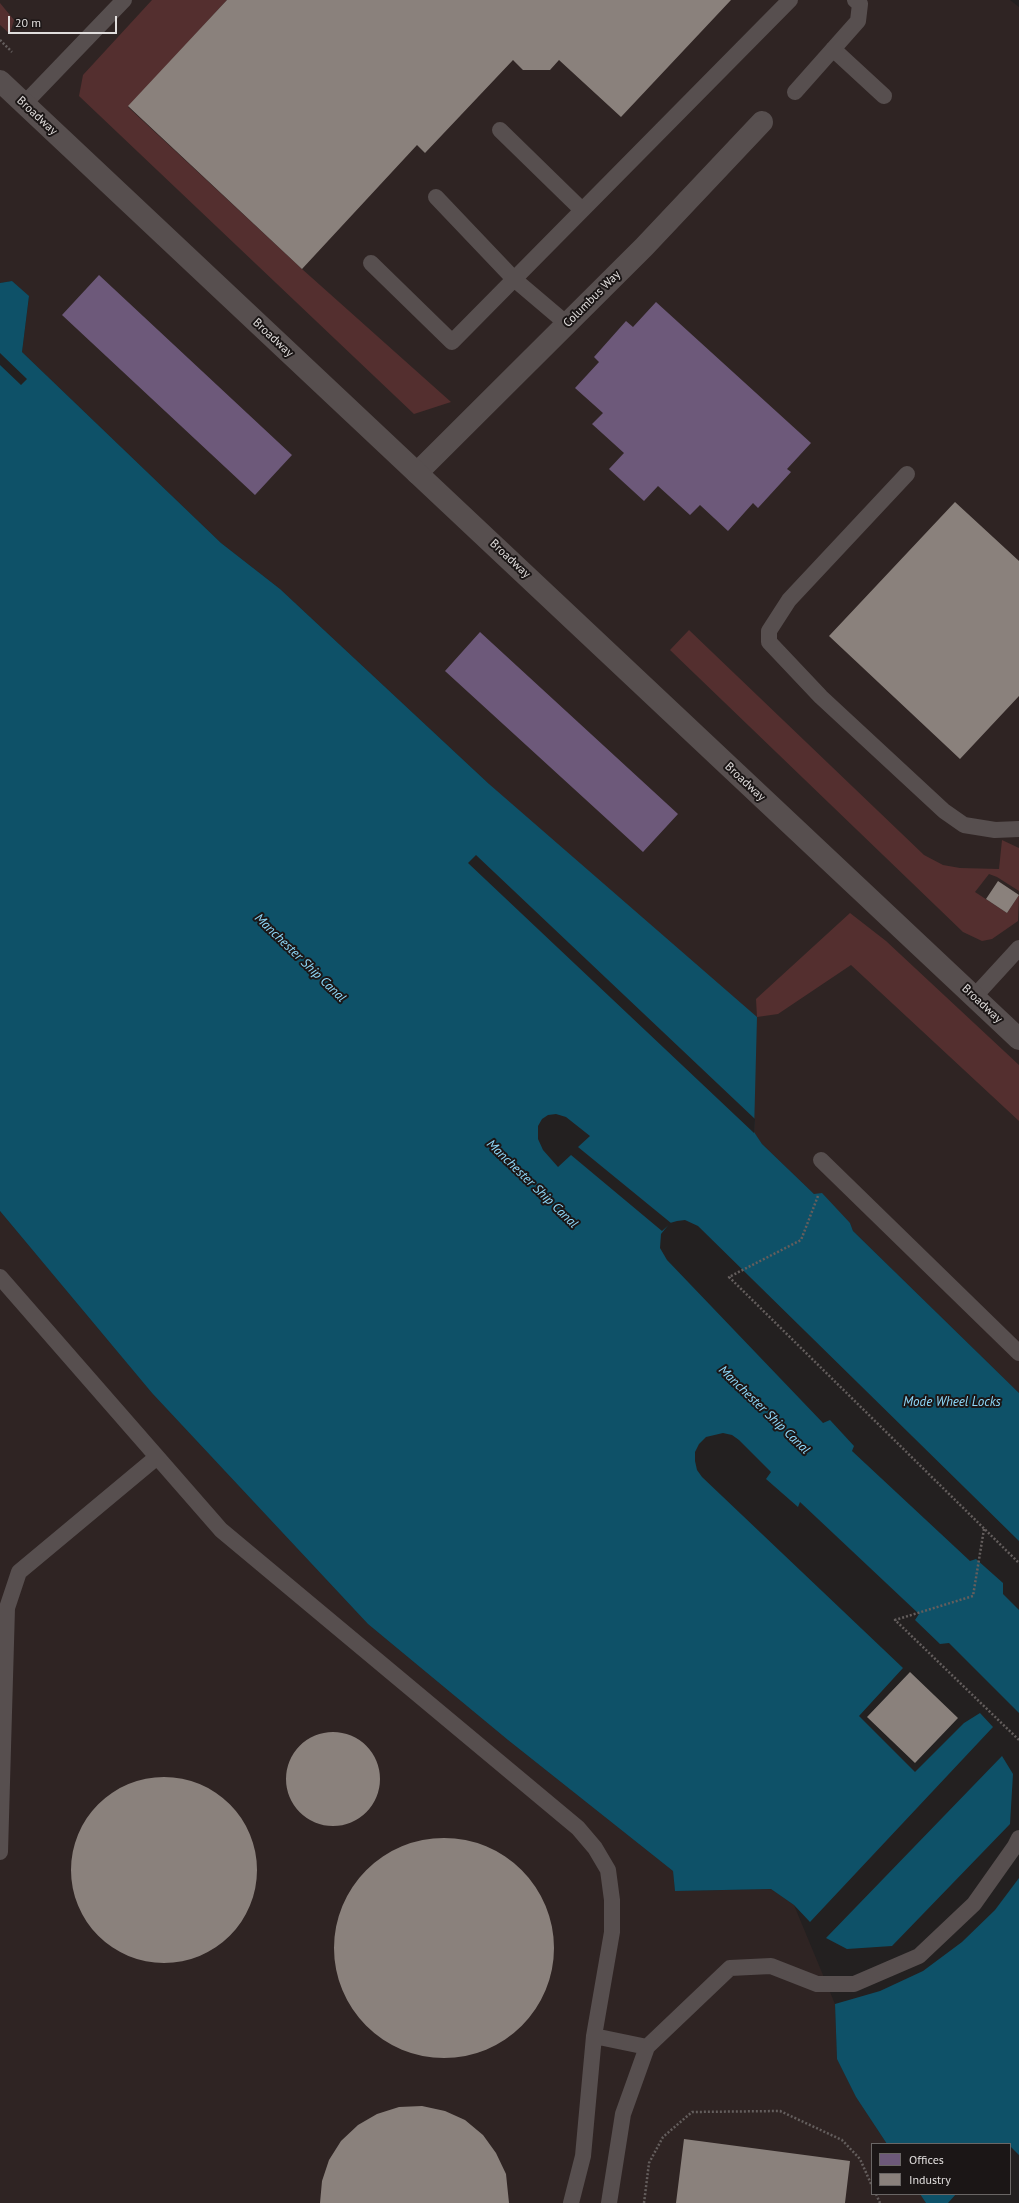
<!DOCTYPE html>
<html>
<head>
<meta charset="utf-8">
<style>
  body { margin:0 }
  #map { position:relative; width:1019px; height:2203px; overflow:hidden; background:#232020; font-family:"PT Sans",sans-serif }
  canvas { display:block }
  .legend { position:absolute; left:871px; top:2143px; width:140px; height:52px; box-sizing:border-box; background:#1b1616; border:1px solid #6a6665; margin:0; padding:5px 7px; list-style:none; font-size:12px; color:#e0dddc }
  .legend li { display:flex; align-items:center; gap:8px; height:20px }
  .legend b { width:20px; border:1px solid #6a6665 }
  .scale { position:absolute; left:8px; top:16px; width:109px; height:18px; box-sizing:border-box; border:2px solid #e0dddc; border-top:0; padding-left:5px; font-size:12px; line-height:14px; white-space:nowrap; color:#e0dddc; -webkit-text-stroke:3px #1b1616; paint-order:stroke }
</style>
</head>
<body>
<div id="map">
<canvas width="1019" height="2203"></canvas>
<ul class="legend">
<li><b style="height:11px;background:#6d597a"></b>Offices</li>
<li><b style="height:11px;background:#8a817c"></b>Industry</li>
</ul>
<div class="scale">20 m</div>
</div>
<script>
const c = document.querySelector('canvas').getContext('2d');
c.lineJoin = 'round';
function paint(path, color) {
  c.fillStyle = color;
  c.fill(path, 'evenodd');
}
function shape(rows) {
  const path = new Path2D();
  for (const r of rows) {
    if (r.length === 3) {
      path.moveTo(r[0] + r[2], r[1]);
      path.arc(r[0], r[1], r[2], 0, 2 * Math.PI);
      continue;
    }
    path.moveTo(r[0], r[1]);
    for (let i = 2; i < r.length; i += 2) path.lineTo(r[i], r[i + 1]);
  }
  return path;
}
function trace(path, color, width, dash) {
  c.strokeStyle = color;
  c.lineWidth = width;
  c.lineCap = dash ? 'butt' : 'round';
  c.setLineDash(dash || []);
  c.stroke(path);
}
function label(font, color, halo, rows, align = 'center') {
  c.font = font + ' "PT Sans",sans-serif';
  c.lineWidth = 4;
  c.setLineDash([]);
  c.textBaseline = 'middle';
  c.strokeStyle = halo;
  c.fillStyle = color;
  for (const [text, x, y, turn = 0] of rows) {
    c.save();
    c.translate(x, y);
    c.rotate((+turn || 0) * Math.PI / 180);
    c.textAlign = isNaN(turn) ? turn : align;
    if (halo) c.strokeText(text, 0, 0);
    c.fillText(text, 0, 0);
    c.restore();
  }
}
const built = shape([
  [0,0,1010,0,1019,7,1019,1393,853,1231,850,1223,814,1194,762,1144,489,784,280,589,221,543,22,352,29,297,12,281,0,283],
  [0,1211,152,1393,368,1624,508,1740,673,1871,675,1891,771,1889,794,1905,835,2004,837,2059,856,2097,887,2144,872,2144,872,2194,920,2194,926,2203,0,2203]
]);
const green = shape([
  [152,0,227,0,128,107,302,269,451,402,414,414,79,96,83,75],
  [0,3,14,20,10,34,0,25],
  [689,630,924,855,943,865,960,868,999,869,1002,840,1019,848,1019,891,997,877,989,874,975,892,1007,913,1019,895,1018,921,992,939,982,941,963,932,670,650],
  [850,913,886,941,1019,1065,1019,1121,851,965,778,1014,757,1017,756,999]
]);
const water = shape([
  [12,281,29,296,22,352,221,543,280,589,489,784,757,1017,754,1132,762,1144,814,1194,822,1193,850,1223,853,1231,1019,1393,1019,1541,698,1226,685,1220,677,1221,670,1223,661,1234,660,1248,667,1260,823,1423,830,1420,854,1446,852,1451,970,1561,976,1559,1003,1583,1003,1594,1019,1610,1019,1713,949,1643,940,1644,915,1620,919,1614,800,1502,798,1507,766,1479,771,1472,739,1440,732,1435,723,1433,706,1437,699,1444,695,1452,695,1461,697,1470,702,1477,903,1668,859,1716,915,1772,964,1723,980,1713,993,1727,810,1922,794,1905,771,1889,675,1891,673,1871,508,1740,368,1624,152,1393,0,1211,0,283],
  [1002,1756,1013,1774,1010,1824,892,1946,847,1949,826,1938],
  [1019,1878,1019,2203,926,2203,920,2194,1010,2194,1010,2144,887,2144,856,2097,837,2059,835,2004,880,1991,923,1971,962,1942,995,1910]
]);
const pier = shape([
  [0,353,27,379,21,385,0,365],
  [476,855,755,1119,754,1133,468,863],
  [556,1114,566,1117,590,1136,578,1147,671,1223,662,1231,571,1155,558,1167,543,1150,538,1139,538,1126,542,1119,548,1115],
  [1010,2146,1019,2155,1019,2203,948,2203,956,2194,1010,2194]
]);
const offices = shape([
  [99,275,292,455,255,495,62,315],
  [656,302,811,443,787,469,791,472,758,508,753,503,728,531,700,505,690,515,658,486,644,501,609,469,624,453,592,424,603,413,575,388,599,362,594,357,626,321,633,327],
  [480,632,678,814,643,852,445,671]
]);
const industry = shape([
  [227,0,731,0,621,117,559,60,550,70,523,70,513,60,425,153,417,145,302,269,128,106],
  [955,502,1019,561,1019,696,960,759,829,636],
  [998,881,1019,895,1007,913,986,899],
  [910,1672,958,1718,915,1763,867,1717],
  [333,1779,47],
  [164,1870,93],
  [444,1948,110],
  [422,2106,445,2111,465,2120,483,2135,496,2153,506,2174,509,2203,320,2203,322,2181,329,2160,341,2141,358,2125,377,2114,399,2107],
  [684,2139,850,2161,845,2203,676,2203]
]);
const path = shape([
  [0,40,12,52],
  [818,1196,801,1240,729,1277,1019,1563],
  [984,1529,973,1596,895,1620,1019,1740],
  [876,2194,880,2203],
  [644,2203,649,2163,663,2137,692,2112,780,2111,842,2140,860,2159,872,2186]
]);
const service = shape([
  [833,49,884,96],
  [795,92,858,21,860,4,855,0],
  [24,104,124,0],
  [500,130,582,210],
  [436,197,514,279,567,324],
  [371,263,452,342,790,0],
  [907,474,789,600,769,631,769,642,821,697,944,811,964,825,995,830,1019,829],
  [974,997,1019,948],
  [821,1160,1019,1353],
  [0,1277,221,1530,578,1828,595,1848,608,1870,612,1900,612,1932,594,2036,583,2156,571,2203],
  [0,1852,7,1608,19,1572,157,1457],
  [594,2036,647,2047],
  [609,2203,623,2114,647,2047,730,1968,771,1966,817,1984,854,1984,919,1956,974,1904,1015,1846,1019,1838]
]);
const minor = shape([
  [417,473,644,247,762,122]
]);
const tertiary = shape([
  [0,81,1019,1039]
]);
const streetNames = [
  ["Broadway",37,116,43],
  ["Columbus Way",592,299,-45],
  ["Broadway",273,338,43],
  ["Broadway",510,559,43],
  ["Broadway",745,782,43],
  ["Broadway",982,1004,43]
];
const waterNames = [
  ["Manchester Ship Canal",300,958,44],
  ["Manchester Ship Canal",532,1184,44],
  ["Mode Wheel Locks",952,1402],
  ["Manchester Ship Canal",764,1410,44]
];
paint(built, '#2f2423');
paint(green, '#542f2f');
paint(water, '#0e5168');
paint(pier, '#232020');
paint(offices, '#6d597a');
paint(industry, '#8a817c');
trace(path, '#645e5d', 2.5, [2, 2]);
trace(service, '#574f4f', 16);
trace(minor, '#574f4f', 22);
trace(tertiary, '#574f4f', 22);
label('12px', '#e0dddc', '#1b1616', streetNames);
label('italic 13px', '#8fd9fa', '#1b1616', waterNames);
</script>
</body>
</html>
